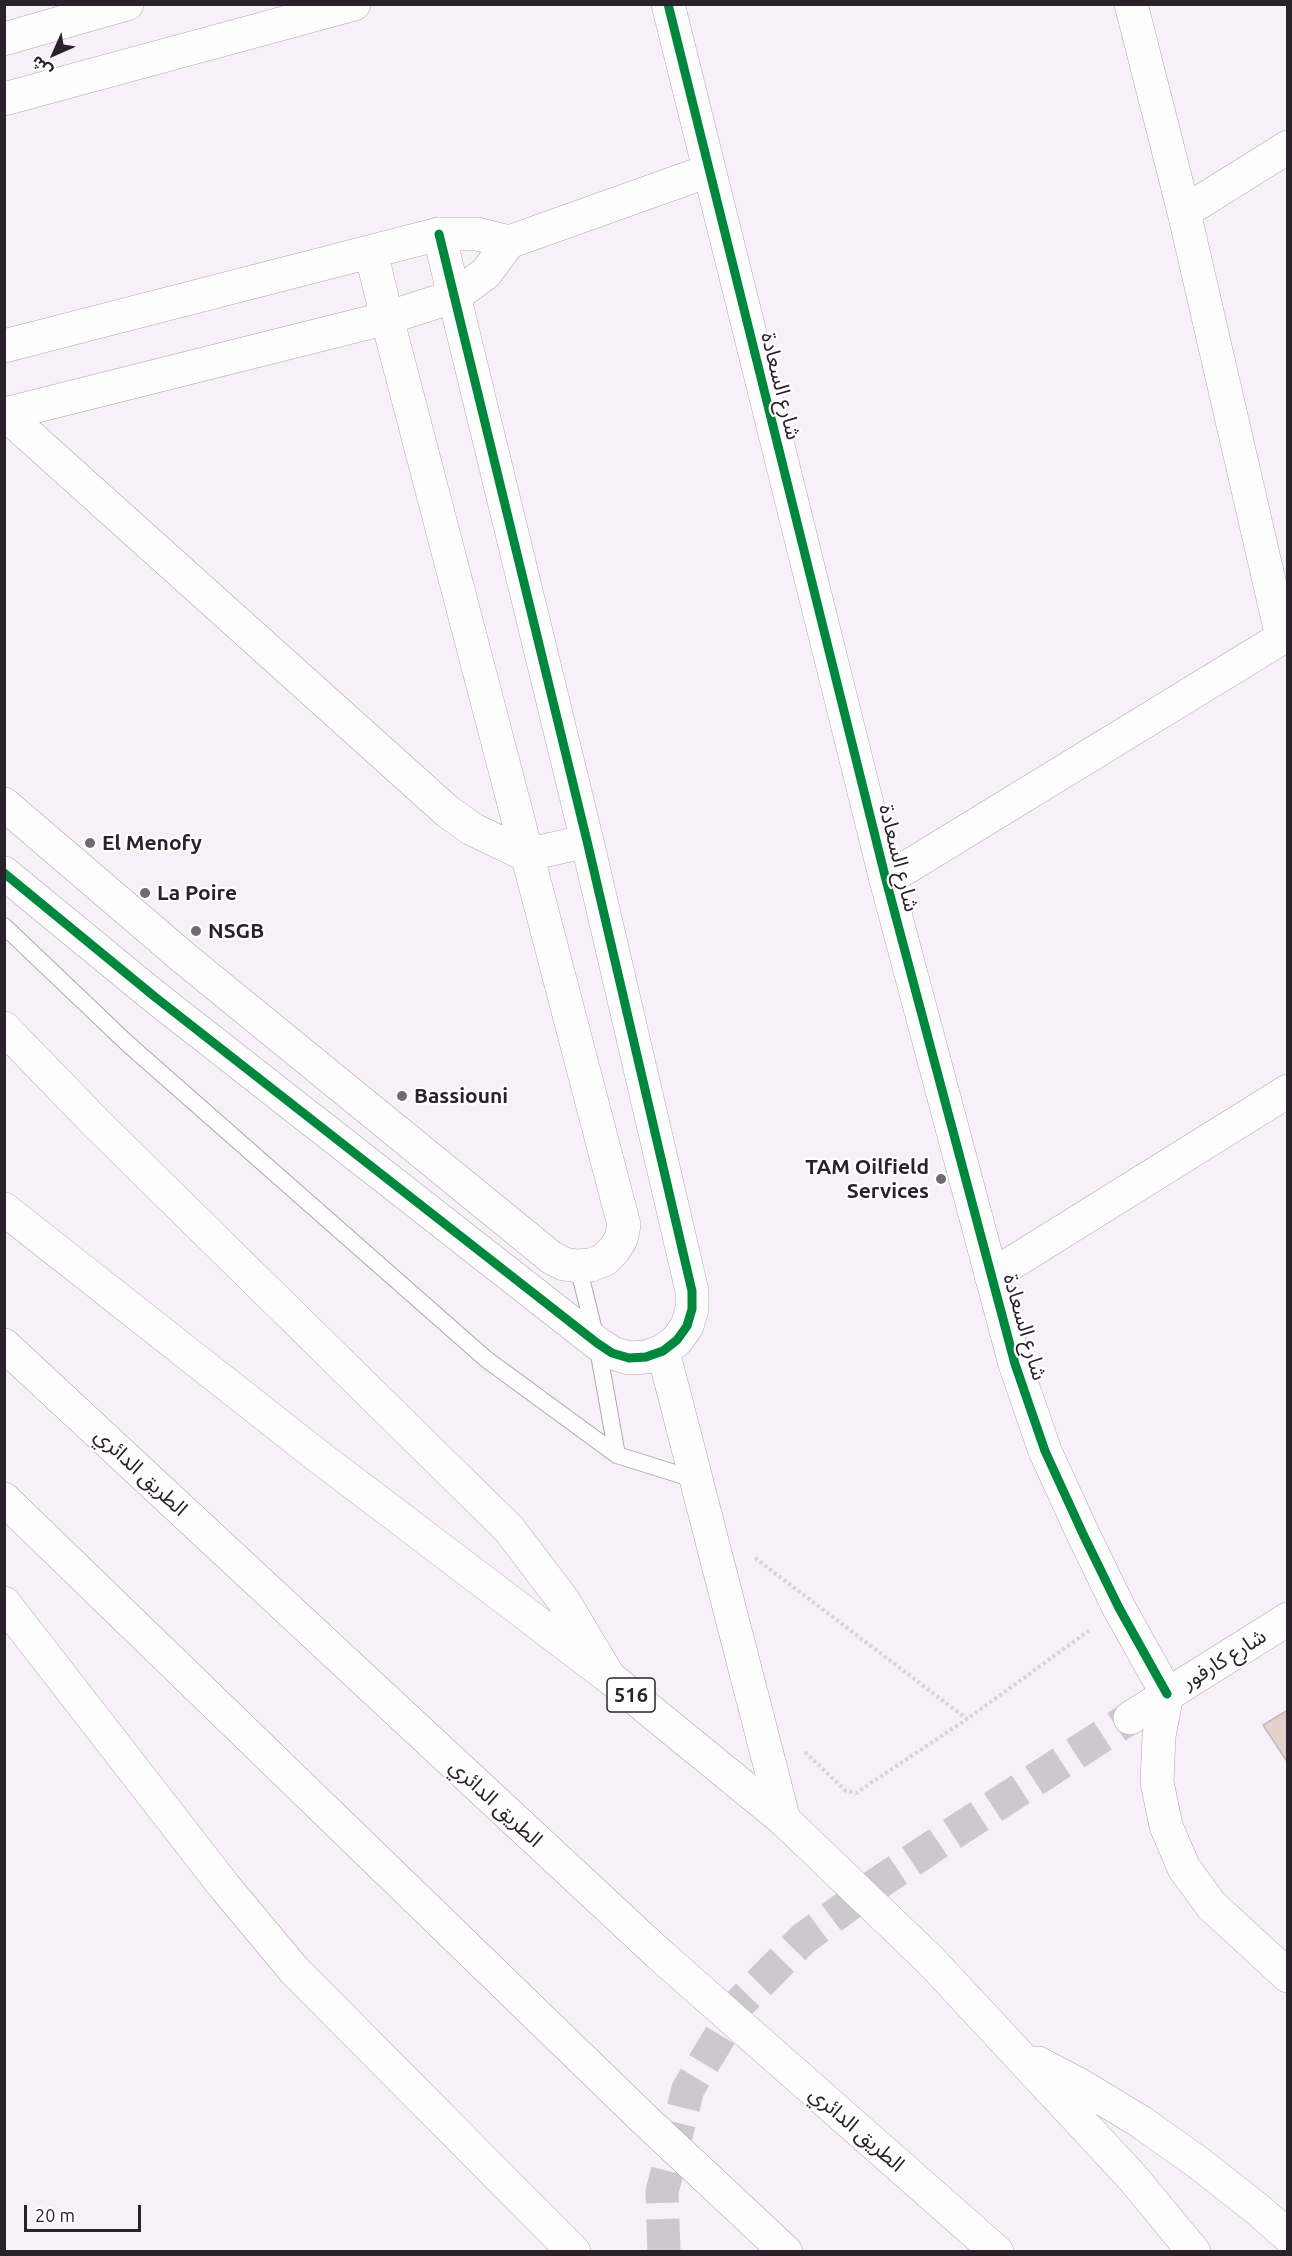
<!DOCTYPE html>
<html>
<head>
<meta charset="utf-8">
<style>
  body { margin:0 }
  #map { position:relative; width:1292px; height:2256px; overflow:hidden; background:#f8f0f8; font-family:Ubuntu,"Noto Sans Arabic",sans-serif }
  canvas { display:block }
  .frame { position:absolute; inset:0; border:6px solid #2a212a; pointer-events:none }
  .north { position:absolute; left:24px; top:24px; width:60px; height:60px; -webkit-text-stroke:4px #fff; paint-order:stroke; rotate:225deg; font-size:16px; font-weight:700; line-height:24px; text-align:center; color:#2a212a }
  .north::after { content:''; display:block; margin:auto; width:21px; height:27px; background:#2a212a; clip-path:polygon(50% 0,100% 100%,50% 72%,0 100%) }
  .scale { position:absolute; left:24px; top:2205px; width:117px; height:27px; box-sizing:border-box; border:3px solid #2a212a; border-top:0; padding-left:8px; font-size:18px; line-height:21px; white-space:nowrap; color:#2a212a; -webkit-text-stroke:4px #fff; paint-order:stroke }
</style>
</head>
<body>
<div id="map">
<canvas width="1292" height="2256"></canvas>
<div class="frame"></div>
<div class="north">ش</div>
<div class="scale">20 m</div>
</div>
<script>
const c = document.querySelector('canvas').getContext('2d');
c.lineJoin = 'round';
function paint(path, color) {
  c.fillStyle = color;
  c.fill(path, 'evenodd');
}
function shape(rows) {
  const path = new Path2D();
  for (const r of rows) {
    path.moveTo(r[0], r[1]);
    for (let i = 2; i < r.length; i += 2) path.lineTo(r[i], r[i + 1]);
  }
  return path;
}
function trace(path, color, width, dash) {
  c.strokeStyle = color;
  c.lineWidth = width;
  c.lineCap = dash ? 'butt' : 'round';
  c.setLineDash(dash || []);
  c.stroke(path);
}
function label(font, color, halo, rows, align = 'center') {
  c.font = font + ' Ubuntu,"Noto Sans Arabic",sans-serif';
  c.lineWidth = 4.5;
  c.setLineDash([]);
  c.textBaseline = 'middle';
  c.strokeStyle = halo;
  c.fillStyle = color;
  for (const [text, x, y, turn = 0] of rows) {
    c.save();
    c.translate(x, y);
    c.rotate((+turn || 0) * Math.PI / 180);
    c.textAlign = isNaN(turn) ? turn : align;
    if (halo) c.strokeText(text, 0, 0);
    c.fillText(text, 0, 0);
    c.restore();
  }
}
const building = shape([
  [1288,1710,1288,1763,1263,1725,1288,1710]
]);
const tertiaryTunnel = shape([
  [664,2252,662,2192,688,2089,740,2003,803,1939,877,1884,944,1839,1130,1718]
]);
const path = shape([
  [755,1558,967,1719],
  [805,1752,846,1791,856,1793,967,1719,1090,1630]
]);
const service = shape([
  [4,926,128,1044,486,1359,617,1455,697,1480],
  [578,1266,597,1343,617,1455]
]);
const minor = shape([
  [1131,4,1184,212,1282,637],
  [4,39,127,4],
  [4,99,354,4],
  [1184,212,1288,147],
  [4,346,439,234,477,234,509,242],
  [4,413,447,811,472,829,526,855,587,841],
  [5,414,387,318,455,296,486,273,509,242,708,171],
  [4,804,184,958,552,1258,564,1264,578,1266,591,1265,604,1260,614,1250,621,1239,624,1225,387,318,371,252],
  [4,873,155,997,597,1343,612,1353,629,1358,646,1357,663,1351,677,1340,687,1326,692,1309,692,1291,587,841,439,234],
  [886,880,1288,634],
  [991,1276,1288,1091],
  [663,1351,784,1820]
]);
const tertiary = shape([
  [668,4,886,880,1015,1364,1045,1451,1083,1534,1119,1608,1167,1694],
  [4,1603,224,1886,294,1970,574,2252],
  [1130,1718,1288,1619]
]);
const trunk = shape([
  [4,1028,96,1123,509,1529,563,1600,609,1677],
  [4,1499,645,2120,786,2252]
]);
const motorway = shape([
  [4,1209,314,1453,609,1677,784,1820,931,1961,1132,2177,1194,2252],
  [4,1345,659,1954,997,2252],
  [1167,1694,1159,1736,1157,1782,1166,1826,1184,1868,1211,1905,1288,1976],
  [1038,2063,1080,2085,1141,2122,1200,2164,1256,2208,1288,2236]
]);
const cycleway = shape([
  [668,4,886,880,1015,1364,1045,1451,1083,1534,1119,1608,1167,1694],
  [4,873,155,997,597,1343,612,1353,629,1358,646,1357,663,1351,677,1340,687,1326,692,1309,692,1291,587,841,439,234]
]);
const markers = [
  [90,843,6,"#726972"],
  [145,893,6,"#726972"],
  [196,931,6,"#726972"],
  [402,1096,6,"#726972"],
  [941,1179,6,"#726972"]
];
const shields = [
  [631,1695,48]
];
const shieldNames = [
  ["516",631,1695]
];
const streetNames = [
  ["شارع السعادة",781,386,76],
  ["شارع السعادة",899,858,76],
  ["شارع السعادة",1025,1327,74],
  ["الطريق الدائري",141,1472,43],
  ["شارع كارفور",1224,1659,-32],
  ["الطريق الدائري",496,1803,43],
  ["الطريق الدائري",857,2129,41]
];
const poiNames = [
  ["El Menofy",102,843],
  ["La Poire",157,893],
  ["NSGB",208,931],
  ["Bassiouni",414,1096],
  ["TAM Oilfield",929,1167,"right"],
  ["Services",929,1191,"right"]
];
paint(building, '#e2d2c9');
trace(building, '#c2bab9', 1.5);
trace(tertiaryTunnel, '#cfc7cf', 33, [33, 16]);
trace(service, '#aea6ae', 18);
trace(minor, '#aea6ae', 34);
trace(tertiary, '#aea6ae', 34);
trace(trunk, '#aea6ae', 34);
trace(motorway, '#aea6ae', 34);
trace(path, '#d5d3d5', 4, [3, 3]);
trace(service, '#fefdfe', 16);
trace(minor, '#fefdfe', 33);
trace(tertiary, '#fefdfe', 33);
trace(trunk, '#fefdfe', 33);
trace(motorway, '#fefdfe', 33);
trace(cycleway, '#00873e', 9);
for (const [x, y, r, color] of markers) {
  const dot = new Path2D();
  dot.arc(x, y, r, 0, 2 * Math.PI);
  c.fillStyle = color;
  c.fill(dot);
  trace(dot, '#fff', 2);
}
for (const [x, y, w] of shields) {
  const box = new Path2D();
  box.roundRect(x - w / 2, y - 17, w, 34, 4.5);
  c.fillStyle = '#fff';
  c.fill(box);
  trace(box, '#2a212a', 1.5);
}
label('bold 20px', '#2a212a', null, shieldNames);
label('21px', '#2a212a', '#fff', streetNames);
label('bold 21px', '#2a212a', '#fff', poiNames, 'left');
</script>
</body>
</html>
